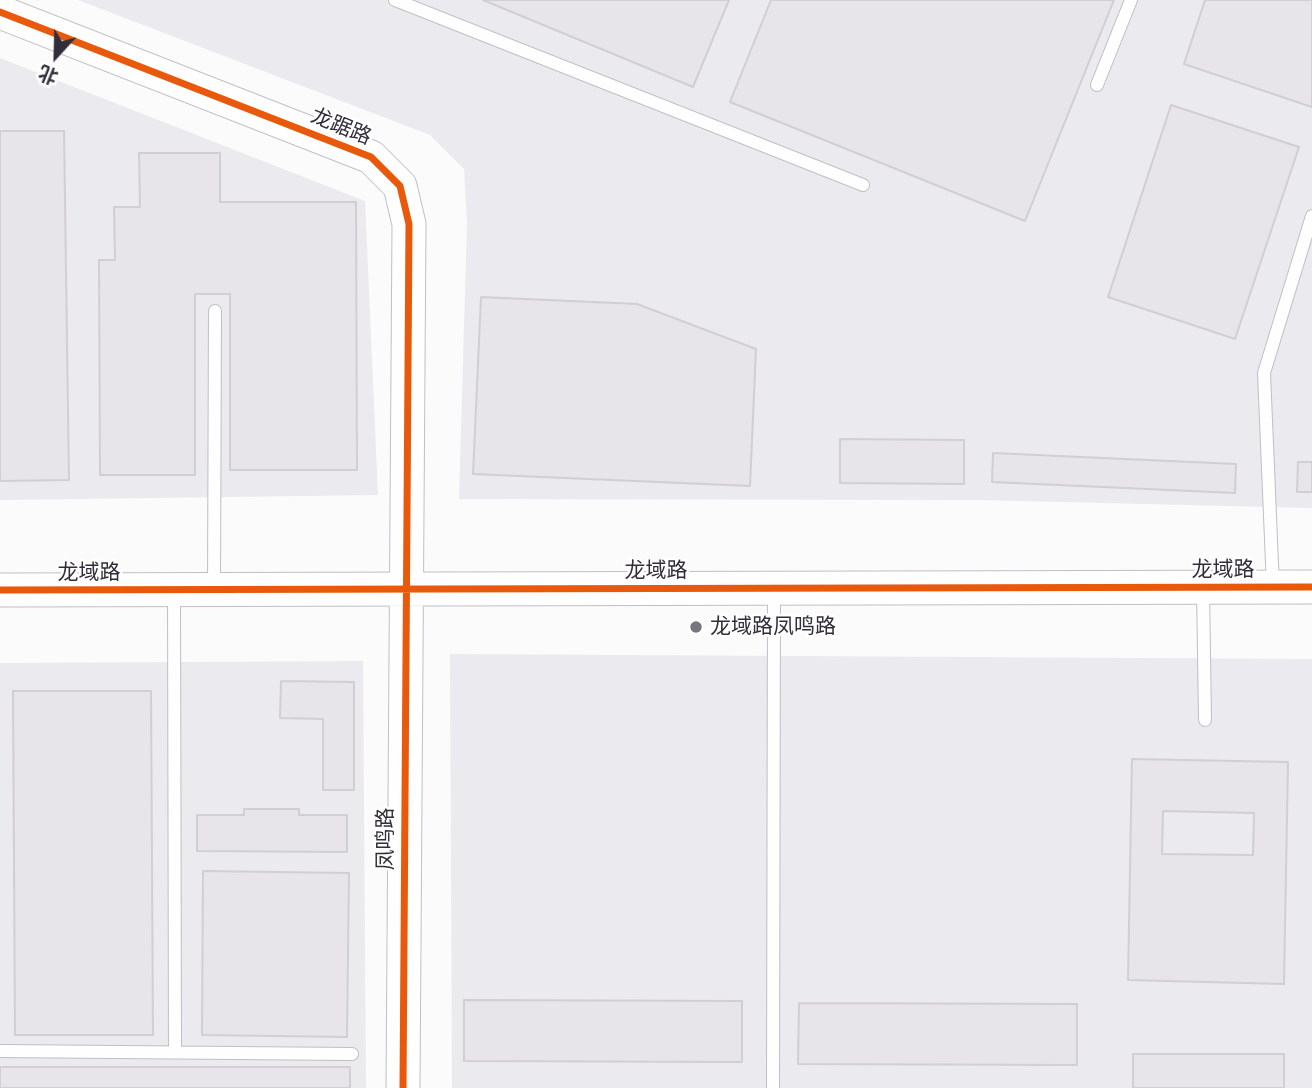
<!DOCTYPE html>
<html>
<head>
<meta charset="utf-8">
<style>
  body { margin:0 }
  #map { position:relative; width:1312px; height:1088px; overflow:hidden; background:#fbfbfb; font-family:Lora,"Noto Sans SC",serif }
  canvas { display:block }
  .north { position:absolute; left:21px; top:21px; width:70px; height:70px; -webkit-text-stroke:5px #fff; paint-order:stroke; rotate:202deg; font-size:19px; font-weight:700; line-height:28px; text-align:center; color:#332d3a }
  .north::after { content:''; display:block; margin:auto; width:24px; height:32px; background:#332d3a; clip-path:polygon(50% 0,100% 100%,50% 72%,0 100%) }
</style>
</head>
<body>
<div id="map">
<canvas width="1312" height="1088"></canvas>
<div class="north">北</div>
</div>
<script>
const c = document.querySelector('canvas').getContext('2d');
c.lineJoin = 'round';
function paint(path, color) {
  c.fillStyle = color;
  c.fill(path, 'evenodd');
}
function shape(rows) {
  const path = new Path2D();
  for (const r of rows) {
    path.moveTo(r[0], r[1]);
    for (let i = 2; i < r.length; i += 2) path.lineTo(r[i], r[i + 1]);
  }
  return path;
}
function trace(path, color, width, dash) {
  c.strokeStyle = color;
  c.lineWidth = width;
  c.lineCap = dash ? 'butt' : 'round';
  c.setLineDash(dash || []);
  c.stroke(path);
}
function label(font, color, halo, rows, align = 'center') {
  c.font = font + ' Lora,"Noto Sans SC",serif';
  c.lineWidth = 5;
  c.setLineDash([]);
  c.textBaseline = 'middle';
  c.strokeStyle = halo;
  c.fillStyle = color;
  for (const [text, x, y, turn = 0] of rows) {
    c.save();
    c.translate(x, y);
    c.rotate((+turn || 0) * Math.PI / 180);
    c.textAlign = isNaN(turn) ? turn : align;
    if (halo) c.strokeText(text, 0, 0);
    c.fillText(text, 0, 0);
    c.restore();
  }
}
const built = shape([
  [78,0,1312,0,1312,508,977,500,459,499,467,223,464,169,430,135],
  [0,58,365,201,378,495,0,500],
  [450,654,1312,659,1312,1088,452,1088],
  [363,661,366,1088,0,1088,0,663]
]);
const building = shape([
  [483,0,729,0,693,87,483,0],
  [771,0,1114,0,1025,221,730,102,771,0],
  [1205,0,1312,0,1312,107,1184,64,1205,0],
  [1171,105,1299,147,1235,339,1108,297,1171,105],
  [0,131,64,131,69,480,0,481,0,131],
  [139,153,220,153,220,202,356,202,357,470,230,470,230,294,195,294,195,475,100,475,99,260,115,260,114,207,140,207,139,153],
  [481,297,637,304,756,349,750,486,473,474,481,297],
  [840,439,964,440,964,484,840,483,840,439],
  [993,453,1236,464,1235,493,992,482,993,453],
  [1298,462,1312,462,1312,492,1297,492,1298,462],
  [281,681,354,682,354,790,323,790,323,719,280,718,281,681],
  [13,691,151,691,153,1035,15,1035,13,691],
  [1132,759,1288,762,1284,984,1128,980,1132,759],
  [1163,811,1254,813,1253,855,1162,854,1163,811],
  [244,809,299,809,299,815,347,815,347,852,197,851,197,815,244,815,244,809],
  [203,871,349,873,347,1037,202,1035,203,871],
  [464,1000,742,1001,742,1062,464,1061,464,1000],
  [799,1003,1077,1004,1077,1065,798,1064,799,1003],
  [1133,1054,1284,1054,1284,1088,1133,1088,1133,1054],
  [0,1067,350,1067,350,1088,0,1088,0,1067]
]);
const lane = shape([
  [395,0,863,185],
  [1097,85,1131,0],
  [214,587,215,311],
  [1273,587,1264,373,1312,216],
  [1203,588,1205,720],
  [174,591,175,1052],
  [0,1051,352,1054],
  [773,1088,774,588]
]);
const secondary = shape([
  [0,12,371,157,400,186,409,224,403,1088],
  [0,590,1312,587]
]);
const cycleway = shape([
  [0,12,371,157,400,186,409,224,403,1088],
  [0,590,1312,587]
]);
const markers = [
  [696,627,7,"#79757e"]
];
const streetNames = [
  ["龙踞路",341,127,22],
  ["龙域路",1223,570],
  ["龙域路",656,571],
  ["龙域路",89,573],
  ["凤鸣路",386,839,-90]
];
const poiNames = [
  ["龙域路凤鸣路",710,627]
];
paint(built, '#ebeaee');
paint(building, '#e7e4ea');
trace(building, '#d1ced4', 2);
trace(lane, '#c1bec5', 14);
trace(secondary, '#c1bec5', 35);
trace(lane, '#fefefe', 12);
trace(secondary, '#fefefe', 33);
trace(cycleway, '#e8590c', 7);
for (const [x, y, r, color] of markers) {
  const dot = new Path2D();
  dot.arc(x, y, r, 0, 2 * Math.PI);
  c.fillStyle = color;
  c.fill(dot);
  trace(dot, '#fff', 2.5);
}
label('21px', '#332d3a', '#fff', streetNames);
label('21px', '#332d3a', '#fff', poiNames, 'left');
</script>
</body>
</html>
